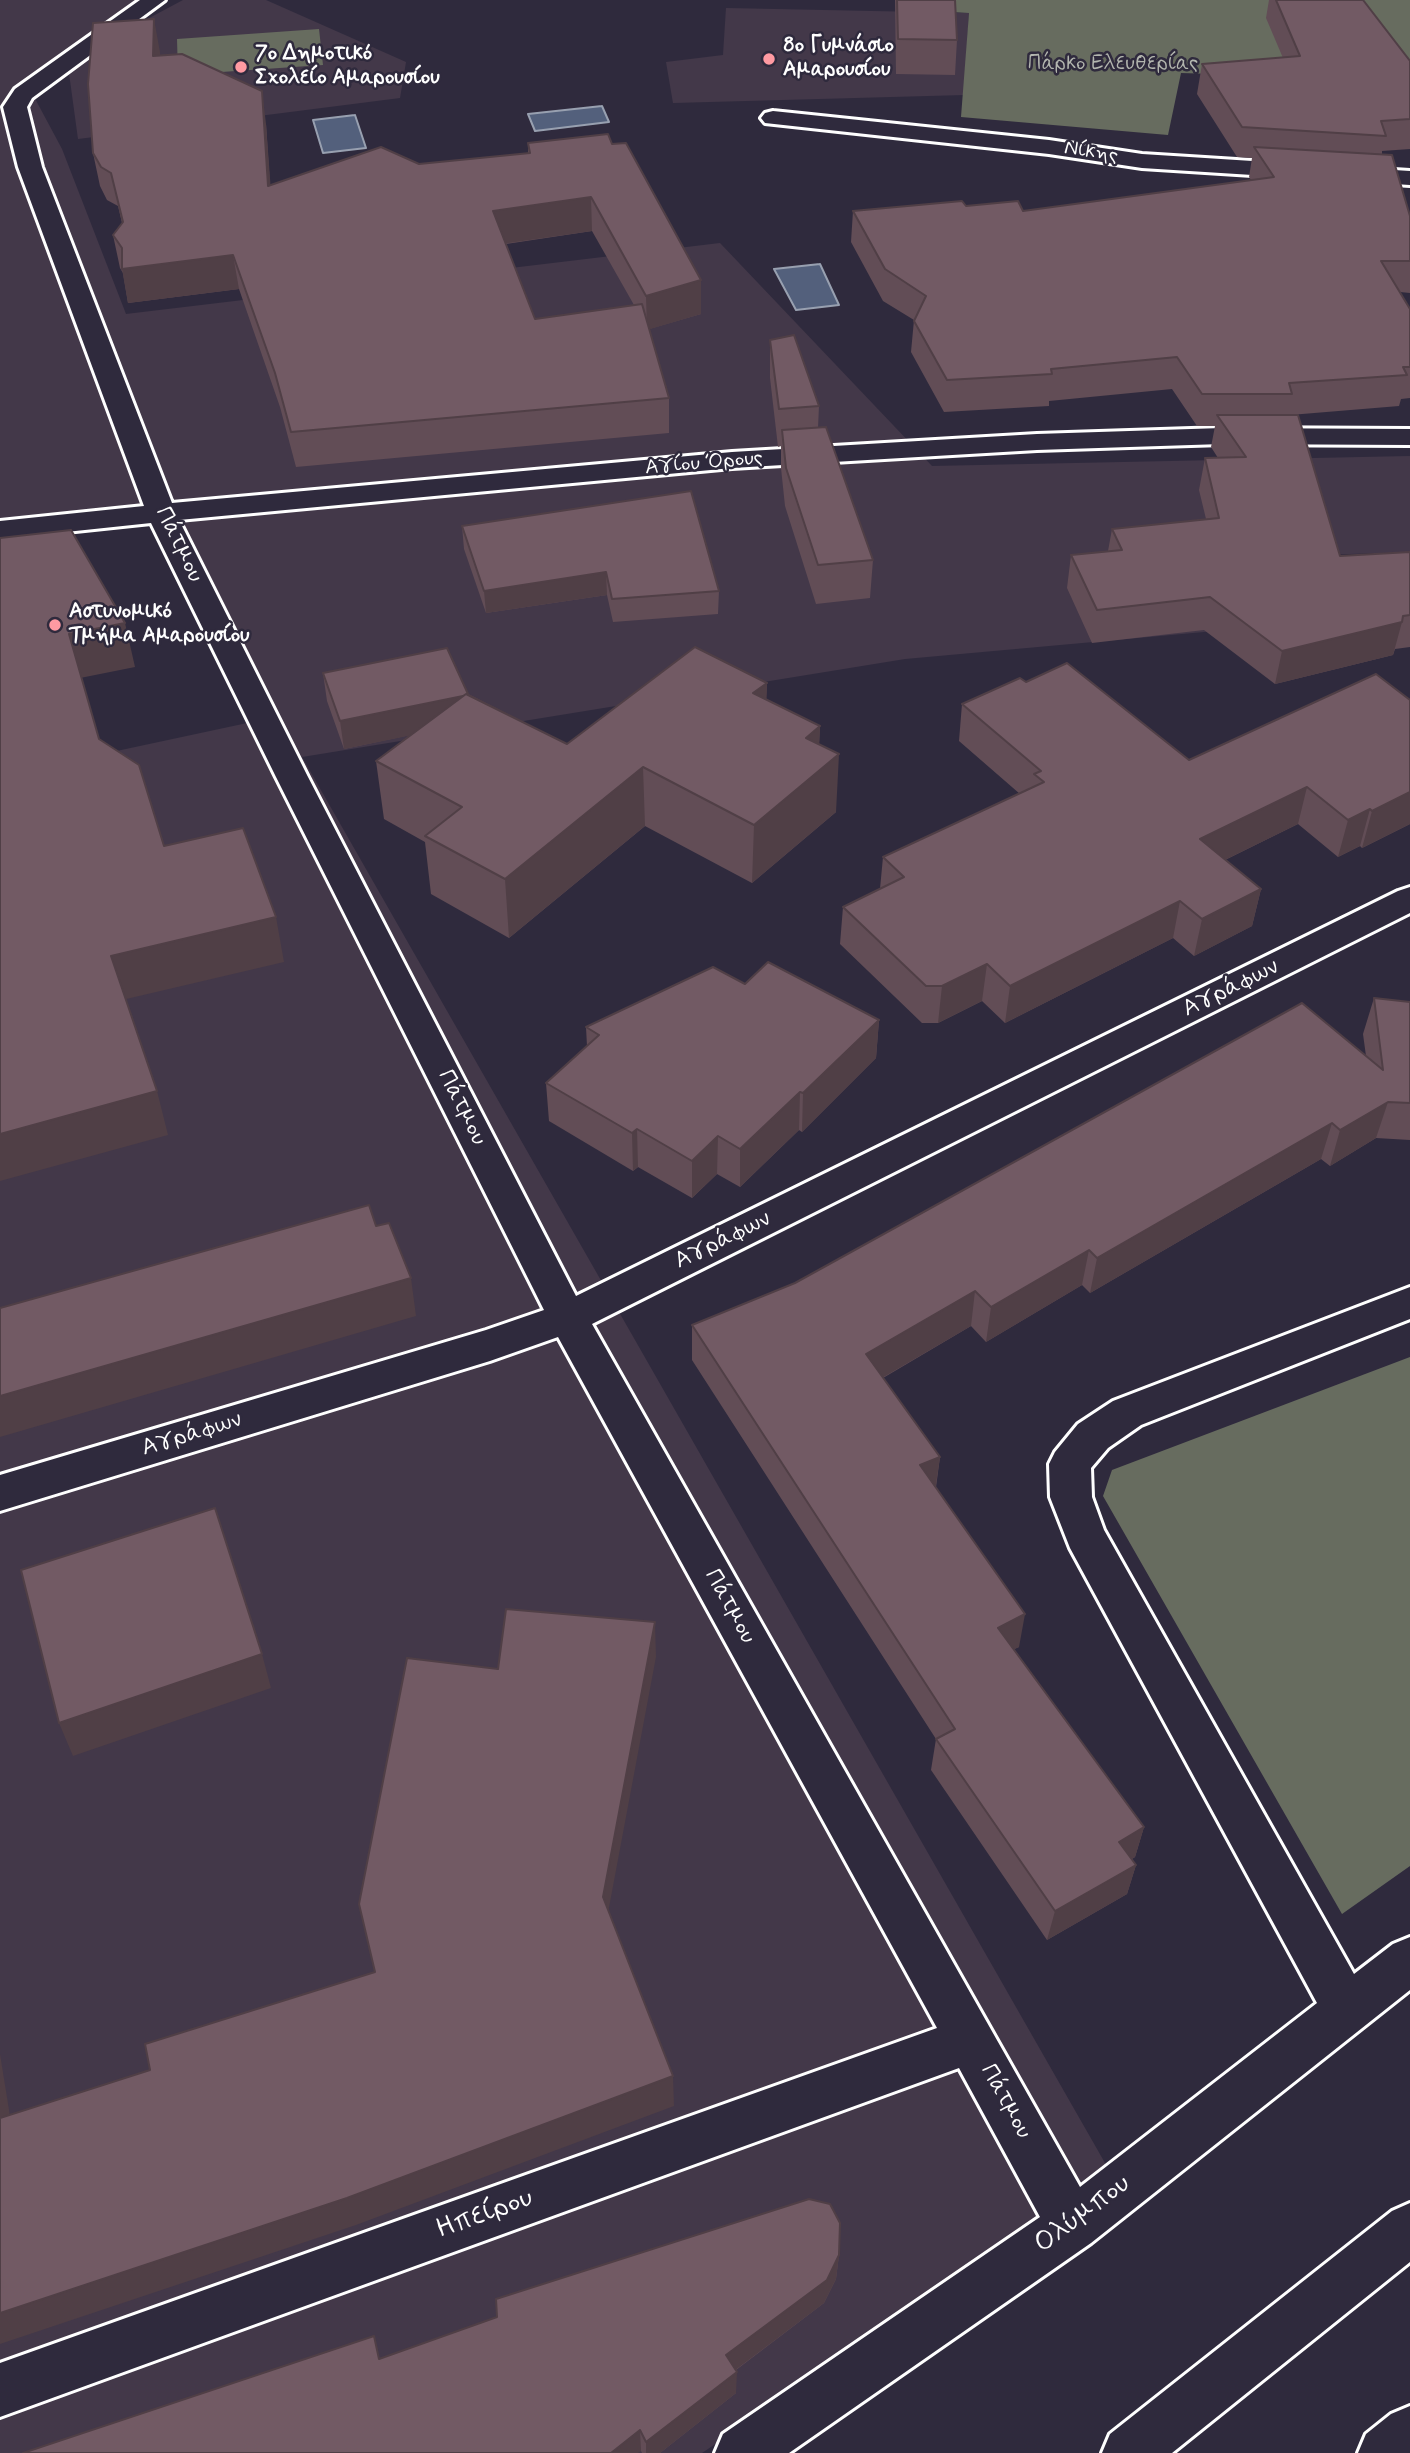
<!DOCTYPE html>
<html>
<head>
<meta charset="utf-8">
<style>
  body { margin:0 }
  canvas { display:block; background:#2f2a3d }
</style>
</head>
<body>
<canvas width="1410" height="2453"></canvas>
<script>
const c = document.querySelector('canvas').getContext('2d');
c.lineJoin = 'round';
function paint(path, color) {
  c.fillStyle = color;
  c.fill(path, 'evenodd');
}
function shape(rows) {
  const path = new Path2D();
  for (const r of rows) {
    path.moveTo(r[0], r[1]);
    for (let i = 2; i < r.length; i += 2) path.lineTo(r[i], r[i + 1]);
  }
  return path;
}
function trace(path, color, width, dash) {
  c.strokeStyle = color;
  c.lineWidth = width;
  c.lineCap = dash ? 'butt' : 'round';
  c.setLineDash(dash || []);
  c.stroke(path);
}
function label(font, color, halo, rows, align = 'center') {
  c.font = font + ' Mynerve,sans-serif';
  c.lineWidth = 5;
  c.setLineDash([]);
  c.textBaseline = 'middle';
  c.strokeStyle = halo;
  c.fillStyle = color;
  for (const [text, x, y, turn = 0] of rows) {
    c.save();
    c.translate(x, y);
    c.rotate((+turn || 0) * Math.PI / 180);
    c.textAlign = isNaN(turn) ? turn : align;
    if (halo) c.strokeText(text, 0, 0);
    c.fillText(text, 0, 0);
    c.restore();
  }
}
const built = shape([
  [0,0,159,0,32,93,62,149,126,314,720,243,932,466,1410,456,1410,552,1199,559,1226,630,905,659,302,757,1113,2177,702,2453,0,2453,0,776,280,716,175,521,0,540],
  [183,0,266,0,406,62,400,98,78,139,69,73,123,32],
  [726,8,969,13,964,95,673,103,666,62,723,55]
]);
const green = shape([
  [925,0,1410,0,1410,80,1181,73,1168,135,961,117,969,13,951,12],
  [319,29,323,65,178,75,177,39],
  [1410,1357,1410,1866,1342,1914,1103,1496,1112,1470]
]);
const water = shape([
  [602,106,609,122,535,131,528,114,602,106],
  [355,115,366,148,323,153,313,120,355,115],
  [820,264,839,305,796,310,774,269,820,264]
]);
const minor = shape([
  [140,0,165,0,32,98,27,107,42,167,172,503,732,452,1037,434,1222,428,1410,429,1410,445,1222,444,1037,450,732,468,179,520,308,777,576,1296,1398,891,1410,887,1410,913,592,1324,1080,2187,1317,2003,1070,1548,1050,1497,1049,1464,1055,1452,1078,1424,1113,1401,1410,1287,1410,1319,1141,1425,1108,1448,1091,1468,1092,1497,1104,1530,1354,1974,1393,1944,1410,1937,1410,1990,1091,2243,789,2453,715,2453,723,2434,1040,2217,959,2068,0,2417,0,2363,937,2028,558,1337,490,1361,0,1511,0,1475,486,1330,544,1310,276,777,151,523,0,539,0,521,144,506,18,167,3,107,15,89,140,0],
  [773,111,1049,140,1142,154,1410,171,1410,185,1142,168,1049,154,765,123,761,118,765,113,773,111]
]);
const major = shape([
  [1410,2203,1410,2262,1172,2453,1102,2453,1110,2434,1392,2211,1410,2203],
  [1410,2406,1410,2453,1358,2453,1366,2434,1391,2414,1410,2406]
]);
const wall = shape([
  [895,0,955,0,957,40,955,75,896,74],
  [1269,0,1363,0,1410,61,1410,149,1382,151,1382,155,1410,216,1410,293,1400,292,1410,309,1410,398,1401,399,1399,406,1290,415,1340,556,1410,552,1410,647,1395,649,1393,655,1275,684,1204,630,1092,643,1067,588,1071,555,1108,551,1112,529,1206,519,1199,490,1205,458,1218,458,1211,447,1215,426,1197,426,1172,389,1049,401,1049,406,944,412,911,352,914,320,883,301,851,242,853,211,966,206,1023,211,1251,180,1249,177,1252,158,1237,157,1197,94,1202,64,1283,58,1266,18],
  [160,52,160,56,266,124,270,185,419,164,528,153,528,143,612,144,701,280,701,314,649,329,669,398,669,433,296,467,280,407,239,289,128,303,123,273,120,268,113,235,122,223,118,206,107,200,100,186,93,153],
  [592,231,634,305,535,319,506,244],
  [770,340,819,406,818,428,873,560,870,598,816,604,785,506,781,468,781,446,778,447,770,378],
  [462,526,719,591,718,614,613,622,607,595,486,613,464,549],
  [323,673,468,694,567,744,767,683,766,700,820,726,819,744,836,812,752,883,645,826,509,938,431,894,425,842,384,819,376,761,410,735,344,749,327,701],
  [1026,682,1189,760,1410,700,1410,824,1362,848,1360,846,1338,857,1298,824,1225,860,1261,889,1252,926,1194,956,1173,938,1005,1023,982,1001,938,1023,922,1023,840,944,843,907,880,889,883,857,1020,794,959,741,962,704],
  [745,984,879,1020,876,1058,802,1132,799,1130,740,1187,717,1174,692,1198,638,1167,633,1171,549,1121,546,1083,587,1046,586,1027],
  [1374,998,1410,1002,1410,1140,1376,1138,1330,1166,1321,1159,1090,1293,1082,1285,986,1342,971,1326,883,1378,940,1457,936,1487,1019,1647,1014,1649,1144,1827,1135,1857,1132,1859,1136,1865,1127,1894,1047,1940,931,1770,936,1739,692,1360,692,1325,1366,1056,1363,1034],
  [839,2255,836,2279,824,2303,736,2370,736,2393,660,2453,642,2453,641,2451,381,2358]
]);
const shadedWall = shape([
  [154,19,160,52,159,89,153,56],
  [262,91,266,124,273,219,268,186],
  [591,197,592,231,495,245,493,211],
  [233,255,239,289,128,303,122,269],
  [701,280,701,314,647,330,646,296],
  [606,572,607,595,486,613,484,591],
  [1402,622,1393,655,1275,684,1282,651],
  [125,623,135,667,80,678,69,634],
  [767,683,765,741,753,693],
  [468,695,471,723,344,749,340,721],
  [820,726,818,771,839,754,836,812,752,883,754,825,806,738],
  [643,767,645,826,509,938,505,879],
  [1307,787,1298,824,1192,876,1200,839],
  [1410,792,1410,824,1362,848,1372,811],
  [1370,809,1360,846,1338,857,1348,820],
  [1261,889,1252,926,1194,956,1202,919],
  [1180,901,1173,938,1005,1023,1010,986],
  [276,917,284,962,122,1000,111,956],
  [987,964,982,1001,938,1023,942,986],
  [879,1020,876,1058,802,1132,803,1093],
  [157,1091,168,1135,0,1181,0,1134],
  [800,1092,799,1130,740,1187,740,1149],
  [1388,1102,1376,1138,1330,1166,1340,1130],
  [1332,1123,1321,1159,1090,1293,1097,1258],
  [637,1129,638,1167,633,1171,632,1133],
  [718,1136,717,1174,692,1198,692,1161],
  [1089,1250,1082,1285,986,1342,991,1307],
  [411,1278,416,1316,0,1437,0,1396],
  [975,1291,971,1326,863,1389,866,1354],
  [940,1457,935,1491,920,1465],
  [1025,1614,1019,1647,992,1660,998,1628],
  [655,1622,656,1657,605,1929,603,1897],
  [262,1654,271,1688,73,1756,59,1723],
  [1144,1827,1135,1857,1110,1872,1119,1842],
  [1136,1865,1127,1894,1047,1940,1055,1911],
  [0,2054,15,2147,0,2123],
  [673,2076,674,2106,356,2225,0,2344,0,2313],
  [839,2255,836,2279,824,2303,726,2377,726,2355],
  [737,2372,736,2393,660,2453,646,2453,646,2442],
  [640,2430,641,2451,638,2453,611,2453]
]);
const building = shape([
  [897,0,955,0,957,40,898,39,897,0],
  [1276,0,1363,0,1410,61,1410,119,1381,121,1386,136,1242,127,1202,64,1300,56,1276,0],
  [154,19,153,56,182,54,262,91,268,186,381,147,419,164,530,153,528,143,608,134,612,144,626,143,701,280,646,296,591,197,493,211,535,319,642,304,669,398,291,432,275,373,233,255,122,269,122,248,113,235,123,222,111,173,101,167,93,153,88,84,93,23,154,19],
  [1254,147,1392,155,1410,216,1410,261,1381,261,1410,309,1410,367,1403,367,1407,375,1289,383,1292,394,1202,394,1177,357,1051,369,1052,374,947,380,914,321,926,296,885,269,853,211,962,201,966,206,1018,201,1023,211,1274,177,1254,147],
  [794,335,819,406,779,409,770,340,794,335],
  [1217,415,1298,415,1340,556,1410,552,1410,615,1403,616,1402,622,1282,651,1210,597,1097,610,1071,555,1122,550,1112,529,1219,518,1205,458,1246,457,1217,415],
  [826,427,873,560,818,565,786,468,782,430,826,427],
  [691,491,719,591,612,599,606,572,484,591,462,526,691,491],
  [71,530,125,623,69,634,99,739,139,765,164,846,243,828,276,917,111,956,157,1091,0,1134,0,538,71,530],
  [695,647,767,683,753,693,820,726,806,738,839,754,754,825,643,767,505,879,425,836,462,807,376,761,466,694,567,744,695,647],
  [447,648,468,694,466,694,463,696,340,721,323,673,447,648],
  [1067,663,1189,760,1376,674,1410,700,1410,792,1372,811,1370,809,1348,820,1307,787,1200,839,1261,889,1202,919,1180,901,1010,986,987,964,942,986,926,986,843,907,904,877,883,857,1044,782,1034,774,1041,771,962,704,1020,678,1026,682,1067,663],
  [768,962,879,1020,803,1093,800,1092,740,1149,718,1136,692,1161,637,1129,632,1133,546,1083,599,1035,586,1027,713,967,745,984,768,962],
  [1374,998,1410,1002,1410,1103,1388,1102,1340,1130,1332,1123,1097,1258,1089,1250,991,1307,975,1291,866,1354,940,1457,920,1465,1025,1614,998,1628,1144,1827,1119,1842,1136,1865,1055,1911,936,1739,955,1729,692,1325,795,1283,1302,1003,1383,1070,1374,998],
  [369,1205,376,1226,389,1223,411,1278,0,1396,0,1308,369,1205],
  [215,1508,262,1654,59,1723,21,1570,215,1508],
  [506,1609,655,1622,603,1897,673,2076,347,2198,0,2313,0,2118,150,2070,145,2044,375,1972,359,1904,407,1658,498,1669,506,1609],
  [809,2199,830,2204,840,2223,839,2255,827,2280,726,2355,737,2372,646,2442,640,2430,611,2453,23,2453,374,2336,379,2359,497,2317,496,2299,809,2199]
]);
const markers = [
  [769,59,7,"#ff9aa2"],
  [241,67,7,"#ff9aa2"],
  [55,625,7,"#ff9aa2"]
];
const farPoinames = [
  ["8ο Γυμνάσιο",783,47],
  ["Αμαρουσίου",783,71],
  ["7ο Δημοτικό",255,55],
  ["Σχολείο Αμαρουσίου",255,79],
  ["Αστυνομικό",69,613],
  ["Τμήμα Αμαρουσίου",69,637]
];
const farParknames = [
  ["Πάρκο Ελευθερίας",1113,65]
];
const farStreetnames = [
  ["Νίκης",1091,153,9],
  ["Αγίου Όρους",704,464,-5]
];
const streetNames = [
  ["Πάτμου",178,545,64],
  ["Αγράφων",1231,989,-26],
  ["Πάτμου",461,1108,63],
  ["Αγράφων",723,1241,-26],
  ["Αγράφων",192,1435,-17],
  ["Πάτμου",729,1607,61],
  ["Πάτμου",1005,2102,61]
];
const nearStreetnames = [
  ["Ηπείρου",485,2215,-20],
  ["Ολύμπου",1083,2215,-37]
];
paint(built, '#433849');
paint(green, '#676c5f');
paint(water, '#53607c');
trace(water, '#98a0b0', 2);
trace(minor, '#fff', 6);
trace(major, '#fff', 6);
paint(minor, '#2f2a3d');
paint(major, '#2f2a3d');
paint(wall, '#624d56');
paint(shadedWall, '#503f46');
paint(building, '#725a64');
trace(building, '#503f46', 2);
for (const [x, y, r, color] of markers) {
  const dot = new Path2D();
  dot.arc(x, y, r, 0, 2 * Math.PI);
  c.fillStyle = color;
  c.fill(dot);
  trace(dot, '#2f2a3d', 2.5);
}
label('bold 21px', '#fff', '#2f2a3d', farPoinames, 'left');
label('21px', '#b3b6af', '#2f2a3d', farParknames);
label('21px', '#fff', '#2f2a3d', farStreetnames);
label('24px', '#fff', '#2f2a3d', streetNames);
label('28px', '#fff', '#2f2a3d', nearStreetnames);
</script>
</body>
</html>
